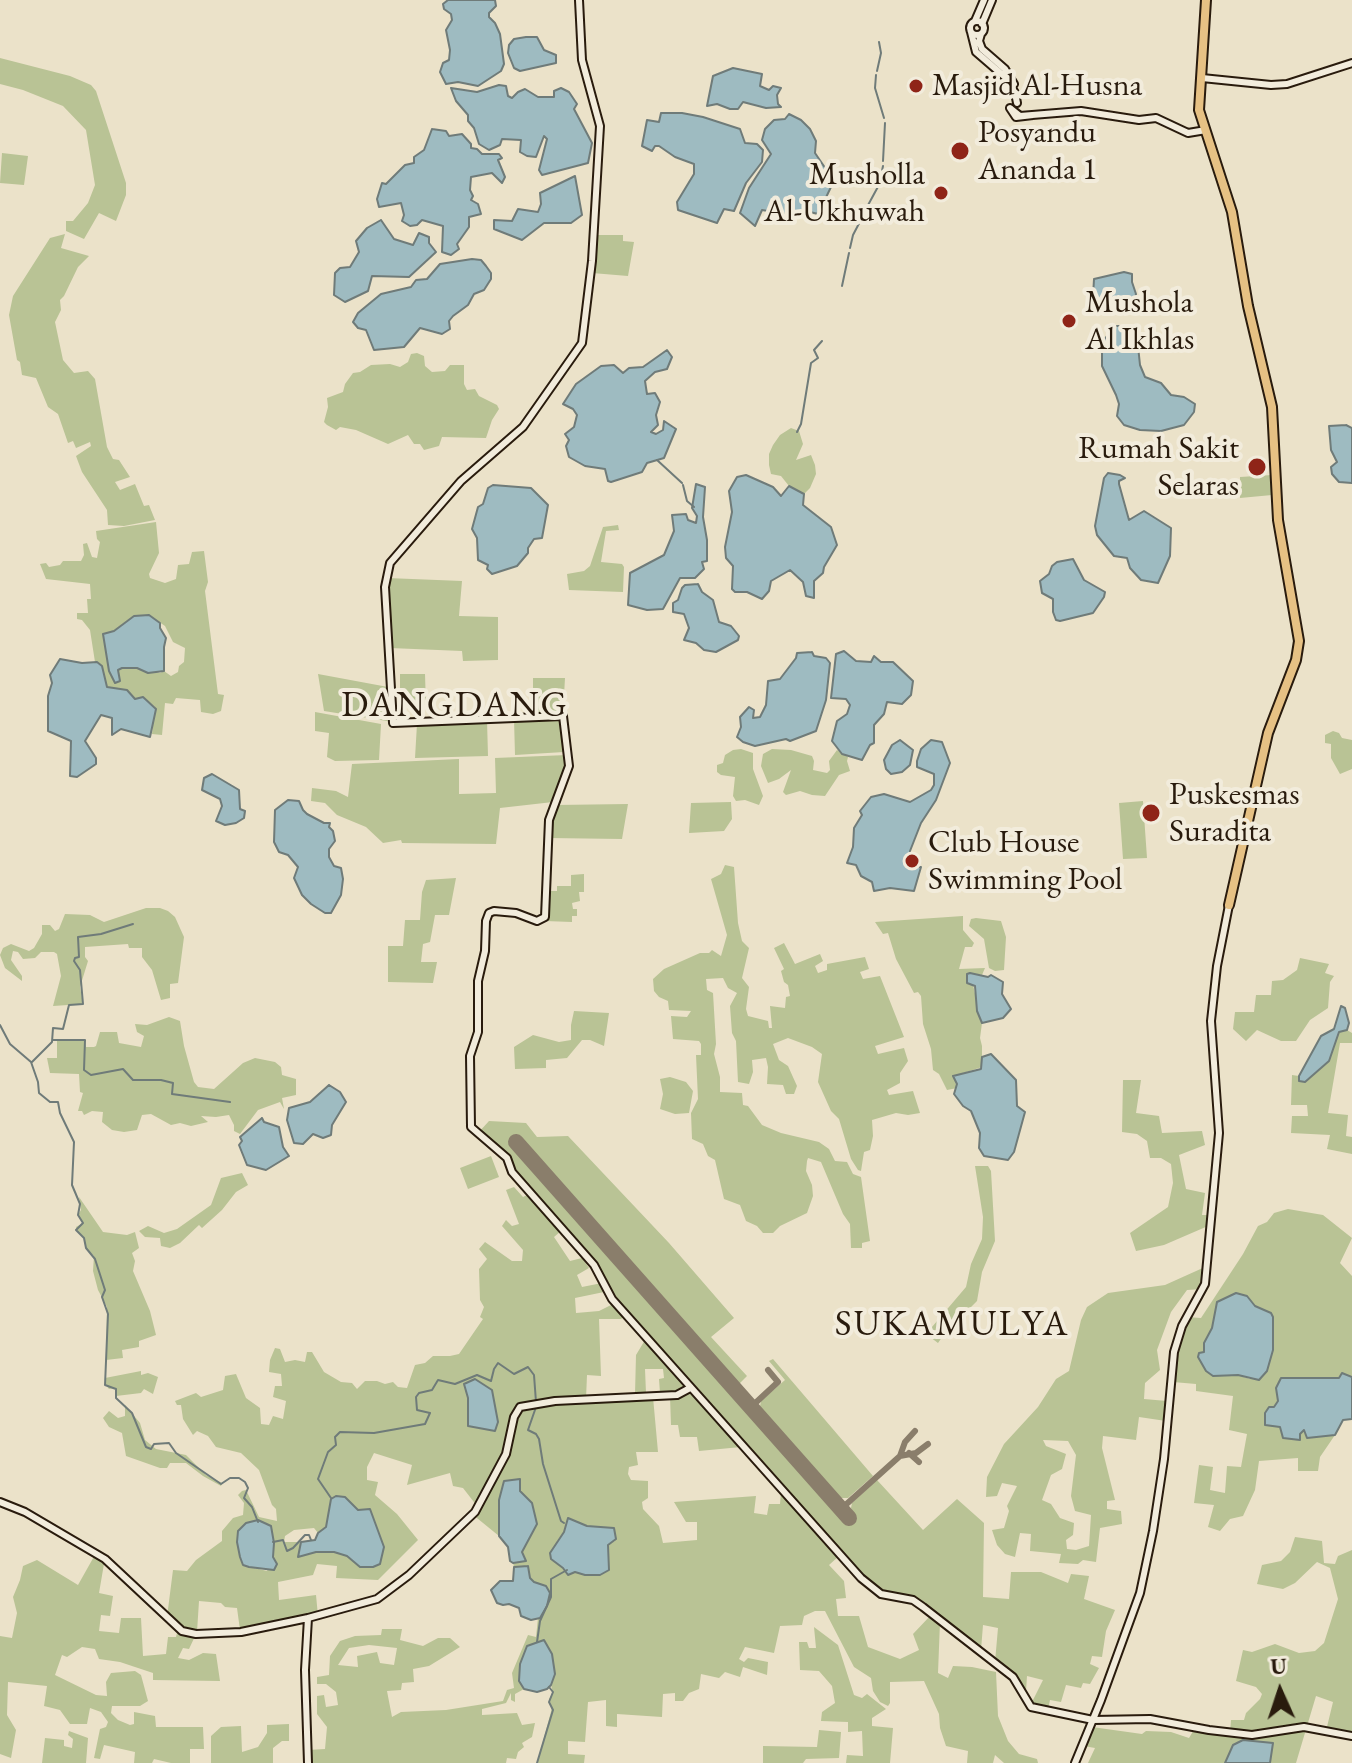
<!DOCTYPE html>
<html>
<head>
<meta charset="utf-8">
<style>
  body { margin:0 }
  #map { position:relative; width:1352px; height:1763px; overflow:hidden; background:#ebe2c9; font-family:"EB Garamond",serif }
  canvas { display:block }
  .north { position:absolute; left:1240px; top:1651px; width:80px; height:80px; -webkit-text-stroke:6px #f2ecdc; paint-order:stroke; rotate:357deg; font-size:22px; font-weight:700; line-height:32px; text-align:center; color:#291b0d }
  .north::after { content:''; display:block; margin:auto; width:28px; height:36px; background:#291b0d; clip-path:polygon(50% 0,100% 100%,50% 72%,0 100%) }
</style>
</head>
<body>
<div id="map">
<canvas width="1352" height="1763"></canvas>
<div class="north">U</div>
</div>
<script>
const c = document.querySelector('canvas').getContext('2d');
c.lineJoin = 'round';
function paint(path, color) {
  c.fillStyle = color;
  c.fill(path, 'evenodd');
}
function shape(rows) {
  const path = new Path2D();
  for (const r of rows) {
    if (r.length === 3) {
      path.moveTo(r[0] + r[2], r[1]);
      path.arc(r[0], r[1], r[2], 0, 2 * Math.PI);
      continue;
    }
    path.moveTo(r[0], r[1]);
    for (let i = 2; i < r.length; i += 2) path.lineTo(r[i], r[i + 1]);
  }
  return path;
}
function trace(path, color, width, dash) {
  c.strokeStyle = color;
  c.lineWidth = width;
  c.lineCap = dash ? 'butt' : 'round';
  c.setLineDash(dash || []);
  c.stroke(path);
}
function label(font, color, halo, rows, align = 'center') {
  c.font = font + ' "EB Garamond",serif';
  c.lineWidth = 8;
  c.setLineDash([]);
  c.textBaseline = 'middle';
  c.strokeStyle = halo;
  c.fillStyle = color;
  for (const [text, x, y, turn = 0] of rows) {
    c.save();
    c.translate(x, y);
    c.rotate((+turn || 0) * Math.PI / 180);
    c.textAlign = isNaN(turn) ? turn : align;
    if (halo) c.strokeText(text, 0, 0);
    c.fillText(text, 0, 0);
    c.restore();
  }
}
const green = shape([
  [0,58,70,76,91,85,96,91,126,183,126,195,116,221,99,213,84,239,66,231,66,221,73,221,88,203,95,185,86,130,63,106,23,90,0,84],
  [2,153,28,156,24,185,0,183],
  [65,234,61,248,89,256,78,267,64,296,60,300,61,310,55,322,63,360,74,373,88,371,95,379,107,447,113,459,119,460,130,477,115,482,120,490,135,484,144,506,149,505,155,520,124,526,108,525,107,510,82,472,76,456,91,446,90,442,76,448,73,441,68,443,58,414,48,407,36,378,22,375,20,362,17,360,9,315,13,296,50,238],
  [596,235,623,235,623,241,634,242,628,276,592,273],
  [417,353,424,356,425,366,432,372,445,371,450,365,464,365,464,384,467,390,475,389,479,396,497,405,499,409,492,420,486,438,442,437,439,446,424,450,420,444,414,444,408,435,388,444,356,430,340,427,336,430,327,425,324,422,328,407,327,398,343,392,345,384,353,373,360,372,371,365,390,364,400,367,408,362,411,354],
  [791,428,799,431,803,444,796,460,811,455,815,465,816,474,810,488,804,494,789,486,781,476,771,474,769,465,769,454,773,445,780,435],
  [1272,475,1272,495,1240,498,1240,477],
  [156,522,159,553,149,574,150,578,165,583,176,579,178,565,189,564,192,552,204,551,208,582,205,591,218,694,224,695,221,711,213,714,201,712,200,700,176,698,173,704,165,703,162,735,152,734,155,707,143,697,134,699,107,687,102,666,95,662,90,630,82,620,77,619,77,613,88,613,87,599,91,599,90,584,46,579,40,564,46,563,49,567,60,565,63,561,81,561,84,555,83,544,87,543,92,557,97,558,100,542,97,539,96,531],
  [149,615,165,626,173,642,185,648,184,662,179,666,178,672,171,676,164,671,160,673,134,667,122,668,118,670,120,682,109,671,103,634,114,631,129,619],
  [618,525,619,530,606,531,601,562,622,564,624,567,623,592,569,590,567,574,584,571,590,566,603,527],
  [387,578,462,581,459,616,498,617,498,660,463,661,462,651,390,648],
  [318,674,388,687,389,719,387,721,324,711],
  [400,674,425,674,426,705,400,706],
  [533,678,565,678,563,713,533,714],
  [315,712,381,724,379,760,335,761,327,757,329,733,315,731],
  [560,718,564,752,515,755,514,719],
  [487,720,488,756,415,758,417,724],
  [1333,731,1339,733,1342,738,1352,740,1352,769,1340,774,1331,758,1331,744,1325,743,1325,735],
  [741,749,753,753,753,769,763,796,759,805,745,800,736,801,733,796,735,777,721,775,717,772,717,765,723,763,725,755,733,750],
  [772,749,791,750,812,756,814,761,813,770,827,773,830,770,829,761,837,750,848,757,847,761,850,771,839,775,825,796,812,795,800,791,786,795,783,792,791,770,779,779,768,783,761,766,763,754],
  [567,755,568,762,553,802,500,808,496,844,402,843,401,840,383,843,366,827,337,815,325,803,311,801,312,788,336,791,348,797,352,764,459,759,459,794,496,793,495,758],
  [1143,801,1147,858,1123,859,1119,803],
  [731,802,732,819,724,831,689,833,691,803],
  [628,804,622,839,549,838,550,820,556,805],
  [725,865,734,867,738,923,742,941,749,948,742,978,749,987,746,1009,748,1016,768,1021,769,1028,772,1028,770,1006,785,1008,786,997,790,996,788,985,784,982,781,971,784,969,774,948,784,943,795,964,820,954,823,961,815,966,818,973,827,970,827,964,865,957,869,969,860,972,863,979,880,976,904,1037,875,1046,878,1054,904,1048,908,1061,900,1073,900,1083,887,1090,889,1095,913,1091,920,1113,908,1115,896,1113,872,1120,873,1136,870,1150,864,1152,861,1171,858,1170,851,1159,839,1119,831,1111,818,1082,822,1054,812,1047,788,1038,773,1044,779,1060,788,1066,797,1086,794,1094,786,1094,783,1085,767,1084,768,1067,766,1058,752,1060,753,1072,749,1084,738,1082,736,1041,732,1033,730,1006,737,993,728,988,723,978,706,979,707,990,713,993,716,1044,714,1054,720,1077,720,1092,742,1093,743,1105,748,1106,762,1125,781,1133,819,1142,829,1149,835,1161,847,1162,853,1174,861,1177,870,1241,862,1243,862,1248,851,1248,850,1224,843,1214,821,1162,808,1158,807,1161,806,1171,812,1185,813,1196,807,1213,780,1226,773,1233,763,1233,757,1226,746,1221,740,1205,724,1199,715,1160,708,1156,703,1144,692,1139,691,1113,698,1099,696,1055,701,1055,701,1044,699,1041,673,1039,671,1016,687,1017,691,1011,669,1010,668,1001,659,997,654,991,653,979,664,969,700,953,709,953,712,950,721,956,727,935,711,879,721,874],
  [584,874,584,892,579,892,580,901,572,903,573,909,577,909,577,916,572,916,572,922,545,921,545,891,557,891,557,886,571,886,571,875],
  [456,878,449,915,435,915,430,942,423,944,421,962,437,962,433,983,388,982,388,946,403,946,405,920,420,920,422,892,426,880],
  [146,908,160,908,168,911,175,917,184,937,178,983,170,984,170,998,161,1000,152,970,142,957,142,948,129,948,128,944,85,947,85,957,88,961,80,987,83,1004,53,1006,61,976,57,954,54,952,41,952,35,958,23,959,18,952,13,951,11,960,22,976,22,981,5,968,0,955,3,948,11,944,29,951,34,948,42,934,42,925,50,925,55,931,59,929,65,914,90,915,104,922],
  [963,916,963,930,974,943,972,947,965,947,959,969,985,968,982,975,978,974,973,985,982,1023,980,1038,982,1046,982,1067,954,1076,957,1088,947,1090,939,1074,933,1070,931,1049,923,1024,921,996,918,992,914,993,896,959,888,933,883,934,875,922],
  [976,918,1001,921,1006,937,1004,970,995,971,989,968,984,939,969,926,971,919],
  [1300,958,1329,964,1325,973,1334,976,1330,982,1328,1008,1310,1020,1296,1041,1281,1041,1257,1030,1246,1041,1233,1029,1235,1012,1254,1012,1256,995,1271,995,1272,981,1283,980,1297,970],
  [574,1011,609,1013,604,1046,590,1040,582,1040,567,1058,546,1060,546,1068,515,1069,514,1047,533,1035,559,1042,571,1040,571,1025],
  [169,1017,180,1021,184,1046,194,1082,198,1087,214,1089,243,1063,255,1058,275,1062,281,1067,282,1075,296,1079,296,1095,282,1098,284,1109,280,1102,258,1110,240,1134,234,1131,234,1125,229,1115,216,1117,201,1116,208,1122,191,1126,180,1123,171,1125,151,1114,142,1115,137,1130,124,1132,112,1130,102,1122,103,1112,92,1111,84,1115,82,1111,78,1111,83,1093,80,1092,79,1074,50,1073,47,1058,57,1058,57,1040,85,1041,86,1047,94,1047,96,1046,100,1032,117,1032,119,1043,141,1047,144,1036,137,1032,135,1024,147,1025],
  [1347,1030,1352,1033,1352,1043,1340,1043,1328,1113,1348,1115,1346,1136,1352,1137,1352,1154,1327,1149,1330,1135,1291,1133,1292,1116,1308,1116,1307,1105,1291,1105,1292,1075,1299,1076,1300,1081,1305,1082,1329,1061,1339,1032],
  [670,1077,686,1082,693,1091,689,1113,675,1114,660,1109,663,1094,660,1079],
  [1123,1080,1141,1080,1136,1113,1159,1116,1162,1133,1202,1131,1205,1145,1179,1155,1186,1189,1205,1193,1202,1215,1209,1215,1208,1226,1164,1245,1136,1251,1130,1233,1168,1207,1173,1183,1171,1164,1161,1158,1150,1158,1147,1141,1137,1134,1122,1132],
  [489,1121,526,1123,537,1137,568,1136,669,1243,734,1318,711,1337,747,1376,737,1386,567,1195,567,1190,559,1181,556,1183,528,1151,529,1147,521,1138,511,1146,519,1155,523,1155,552,1187,550,1190,558,1199,563,1200,824,1494,844,1522,854,1514,851,1508,852,1503,877,1480,923,1530,957,1499,984,1523,983,1597,1009,1599,1011,1572,1041,1572,1068,1583,1071,1574,1089,1576,1084,1599,1115,1610,1106,1631,1102,1657,1092,1656,1090,1664,1099,1668,1090,1684,1083,1683,1081,1688,1066,1685,1061,1702,1050,1700,1048,1709,1034,1706,1032,1702,1043,1680,1027,1676,1026,1691,1017,1679,995,1662,998,1628,983,1625,981,1650,921,1601,886,1593,860,1575,614,1298,599,1268,512,1173,506,1156,478,1133],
  [491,1156,499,1177,468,1189,460,1168],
  [975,1166,988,1166,991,1171,995,1241,982,1272,977,1301,965,1313,956,1317,938,1343,926,1334,966,1287,971,1264,982,1239,983,1217],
  [242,1173,248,1185,236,1192,222,1210,202,1228,199,1225,180,1243,170,1248,161,1246,160,1238,145,1237,139,1231,148,1226,164,1233,177,1229,211,1205,221,1178],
  [514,1187,523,1197,529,1194,561,1231,554,1237,570,1261,582,1258,589,1268,577,1275,582,1287,602,1283,604,1292,575,1298,576,1313,599,1311,613,1304,624,1316,621,1319,599,1319,601,1376,587,1375,586,1399,653,1397,658,1452,636,1452,638,1465,629,1467,628,1474,631,1480,648,1481,648,1498,642,1502,643,1509,659,1526,663,1543,697,1540,697,1522,686,1522,674,1502,756,1496,754,1513,767,1515,769,1504,780,1504,781,1492,839,1556,829,1565,844,1581,846,1598,836,1599,838,1616,859,1616,868,1647,900,1659,919,1650,913,1634,931,1615,940,1622,938,1673,948,1678,953,1666,972,1667,996,1672,998,1716,1008,1741,1019,1754,1037,1759,1038,1763,1004,1763,995,1755,993,1763,967,1763,968,1751,946,1746,940,1728,939,1714,924,1681,890,1682,890,1703,888,1706,880,1702,873,1691,871,1678,854,1667,825,1611,815,1611,804,1616,802,1625,780,1626,774,1653,745,1647,739,1659,744,1662,748,1658,768,1662,767,1675,743,1667,740,1677,725,1672,719,1678,701,1674,699,1689,689,1693,683,1701,675,1701,675,1693,663,1694,662,1717,617,1714,617,1727,606,1726,606,1700,588,1702,585,1742,568,1741,568,1754,585,1755,584,1763,537,1763,552,1708,549,1699,553,1693,551,1685,555,1674,519,1681,524,1689,515,1694,515,1702,511,1700,511,1693,506,1703,482,1709,482,1715,517,1713,522,1725,535,1723,532,1737,522,1743,524,1747,518,1752,516,1759,507,1758,506,1763,307,1763,308,1750,325,1749,327,1727,317,1714,317,1696,324,1695,326,1707,338,1705,336,1692,326,1684,317,1684,317,1677,329,1675,330,1656,340,1641,355,1636,381,1635,382,1629,402,1629,400,1640,423,1646,438,1638,450,1638,460,1647,429,1666,413,1669,414,1682,402,1683,401,1690,387,1691,392,1717,401,1712,446,1710,503,1701,507,1690,514,1688,512,1673,528,1635,536,1637,538,1618,540,1618,546,1586,534,1582,529,1578,528,1566,514,1567,513,1563,526,1560,522,1552,537,1524,532,1503,520,1491,499,1500,499,1536,472,1514,477,1506,463,1488,453,1486,450,1473,407,1485,412,1465,374,1453,367,1467,367,1480,378,1482,375,1495,397,1514,418,1540,378,1580,336,1578,337,1566,317,1564,313,1575,278,1582,279,1600,316,1595,318,1616,240,1630,237,1608,225,1607,221,1603,199,1601,197,1632,189,1649,183,1648,178,1658,189,1660,203,1653,216,1654,220,1681,153,1680,153,1673,120,1662,99,1659,95,1649,82,1647,67,1657,62,1655,55,1675,96,1695,107,1696,106,1682,111,1673,135,1671,141,1675,148,1701,140,1706,112,1706,111,1713,118,1720,130,1725,134,1724,134,1712,155,1716,156,1727,203,1727,204,1749,190,1749,190,1763,171,1763,154,1759,152,1763,134,1763,135,1752,104,1745,100,1759,94,1758,100,1729,106,1727,108,1722,101,1712,90,1708,87,1724,70,1724,60,1710,44,1706,47,1686,8,1682,7,1715,16,1730,11,1758,0,1754,0,1636,12,1638,17,1613,13,1597,20,1580,23,1566,37,1560,78,1585,96,1553,105,1558,99,1593,113,1596,110,1616,101,1615,99,1631,119,1633,121,1618,141,1618,143,1656,166,1654,168,1637,176,1637,178,1629,167,1617,173,1570,187,1571,196,1560,222,1541,222,1531,233,1518,243,1515,244,1503,238,1495,242,1491,246,1490,259,1517,277,1521,276,1509,272,1505,259,1470,241,1453,216,1447,208,1436,197,1431,193,1435,183,1419,181,1405,177,1405,175,1401,196,1393,201,1397,223,1390,225,1376,236,1374,246,1398,260,1408,261,1424,269,1425,273,1416,283,1419,286,1401,273,1397,275,1386,282,1386,281,1374,269,1372,270,1360,275,1348,280,1349,285,1362,295,1360,305,1362,307,1352,312,1352,324,1372,341,1382,352,1383,357,1389,365,1381,377,1381,385,1384,393,1382,398,1387,407,1388,415,1365,425,1363,433,1356,450,1356,459,1354,483,1319,480,1317,484,1307,480,1300,479,1269,487,1259,479,1249,485,1242,512,1261,522,1261,523,1250,502,1226,506,1220,512,1226,519,1224,506,1190],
  [345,1497,358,1510,380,1564,373,1567,360,1567,347,1556,334,1552,316,1552,299,1557,301,1542,284,1542,285,1536,294,1530,314,1528,318,1533,326,1527,331,1499],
  [258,1520,271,1527,274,1543,273,1557,267,1571,243,1565,237,1542],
  [564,1532,615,1541,608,1544,608,1565,585,1575,575,1572,568,1575,563,1567,557,1541],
  [369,1645,397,1648,394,1665,380,1663,377,1652,357,1656,358,1667,338,1665,349,1648],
  [79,1197,103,1232,127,1235,135,1232,139,1248,132,1253,135,1261,133,1271,150,1311,156,1335,139,1341,139,1347,122,1350,123,1358,106,1360,107,1307,98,1290,93,1271,94,1256,86,1248,84,1237,77,1231,76,1227,83,1223,78,1215,81,1210],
  [1288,1209,1323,1215,1352,1238,1340,1263,1352,1276,1352,1377,1342,1373,1339,1378,1281,1378,1278,1401,1274,1407,1280,1427,1300,1434,1305,1430,1307,1438,1335,1435,1320,1457,1318,1471,1298,1471,1298,1458,1259,1461,1255,1490,1243,1516,1230,1519,1220,1531,1208,1527,1214,1505,1194,1503,1199,1465,1213,1467,1210,1490,1225,1493,1227,1466,1241,1467,1247,1434,1229,1430,1233,1396,1196,1391,1196,1384,1173,1382,1178,1350,1186,1317,1201,1318,1243,1254,1258,1226,1267,1222,1274,1213],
  [1236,1293,1255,1306,1271,1313,1273,1317,1273,1350,1250,1379,1238,1375,1230,1376,1204,1368,1198,1357,1204,1352,1204,1343,1212,1328,1217,1302],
  [1205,1267,1202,1289,1187,1290,1171,1312,1157,1350,1160,1370,1145,1383,1144,1399,1167,1401,1166,1421,1139,1417,1136,1440,1103,1436,1102,1448,1115,1500,1107,1501,1107,1509,1121,1511,1122,1524,1100,1528,1096,1562,1083,1560,1078,1564,1059,1563,1061,1554,1030,1551,1031,1534,1020,1533,1015,1557,1005,1554,997,1545,992,1530,1004,1528,1009,1511,1007,1506,1017,1486,1002,1483,997,1496,986,1497,987,1477,1004,1444,1038,1407,1056,1379,1069,1371,1081,1320,1087,1307,1108,1293,1165,1285],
  [1043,1440,1068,1441,1076,1455,1071,1496,1075,1511,1091,1515,1089,1546,1076,1550,1067,1549,1066,1540,1073,1535,1074,1523,1060,1518,1051,1504,1042,1500,1051,1475,1062,1469,1066,1454,1046,1446],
  [645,1340,686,1385,684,1389,660,1393,659,1379,664,1378,663,1369,645,1369,646,1393,635,1394,636,1355],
  [773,1359,873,1476,848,1498,839,1498,828,1491,759,1412,761,1401,785,1380,769,1361],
  [141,1371,141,1375,148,1373,158,1377,153,1394,144,1389,141,1393,116,1396,115,1388,109,1389,105,1384,105,1378],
  [682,1393,692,1394,741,1447,699,1451,697,1437,680,1437,678,1425,671,1425,670,1396],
  [125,1405,140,1423,145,1440,156,1449,186,1455,206,1475,222,1483,221,1486,203,1476,186,1463,170,1463,167,1468,160,1468,126,1456,122,1433,109,1427,103,1418,109,1411,118,1418,125,1416],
  [1295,1537,1322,1541,1324,1563,1335,1564,1338,1556,1352,1550,1352,1736,1326,1731,1333,1702,1316,1696,1296,1763,1270,1763,1272,1743,1233,1745,1225,1763,1088,1763,1095,1748,1084,1746,1092,1727,1142,1734,1146,1731,1171,1732,1189,1738,1195,1728,1230,1733,1231,1720,1244,1720,1246,1713,1260,1699,1262,1694,1256,1687,1236,1681,1243,1650,1252,1652,1275,1644,1299,1653,1315,1651,1324,1643,1338,1599,1330,1568,1317,1562,1295,1583,1283,1589,1257,1584,1262,1565,1281,1561,1290,1552],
  [814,1627,838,1645,854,1695,862,1698,867,1694,886,1709,872,1718,872,1726,893,1728,890,1763,846,1763,847,1755,863,1756,862,1731,848,1732,848,1722,821,1721,822,1712,835,1703,832,1686,819,1671,800,1670,799,1642,807,1642,809,1648,816,1648],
  [289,1724,289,1741,282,1741,273,1748,273,1763,211,1763,211,1736,221,1727,241,1726,242,1752,258,1747,267,1733,267,1725],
  [819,1730,841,1732,839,1758,806,1759,803,1763,763,1763,763,1746,817,1747],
  [69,1731,88,1738,86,1763,42,1763,45,1738,64,1740,64,1746,72,1748,73,1739,68,1735]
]);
const water = shape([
  [448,0,495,0,496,6,489,13,489,17,495,23,500,34,504,64,501,71,478,86,458,82,446,84,440,72,443,63,449,60,450,50,446,30,452,20,451,14,444,9,443,4,448,0],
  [526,37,537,37,544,50,556,55,556,63,520,71,514,68,508,53,509,45,514,39,526,37],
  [733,68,762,74,760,86,769,90,773,86,781,88,777,95,778,104,781,107,766,108,743,102,738,109,730,109,717,104,707,106,713,76,733,68],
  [499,85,506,86,508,96,512,98,518,92,525,89,538,97,554,97,554,91,561,88,569,92,577,104,574,109,592,143,588,163,542,175,539,170,547,139,544,136,536,157,527,156,520,152,521,140,502,139,500,145,489,150,479,144,474,128,468,121,468,115,456,101,451,88,477,92,499,85],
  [661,113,682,113,703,117,740,129,745,143,757,144,763,150,762,162,746,183,734,211,724,209,717,223,678,210,677,202,694,174,694,164,675,157,659,146,655,146,652,151,642,146,647,120,659,122,661,113],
  [789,114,801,120,810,129,816,141,815,153,832,178,831,187,818,214,806,211,797,216,762,210,755,226,740,213,749,188,771,154,762,140,765,129,774,120,785,119,789,114],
  [432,129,446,131,449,136,462,134,471,144,471,148,477,149,482,154,499,154,502,158,498,160,505,177,502,183,492,173,471,177,470,190,473,196,471,200,478,204,481,214,469,217,469,227,457,244,459,249,451,255,442,252,443,226,422,220,417,225,410,226,402,221,404,215,401,203,379,207,377,199,382,183,386,184,405,165,414,163,414,157,424,150,432,129],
  [575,176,582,215,571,223,544,223,522,240,494,229,494,220,512,221,518,209,538,212,541,204,540,193,575,176],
  [381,220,394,239,413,245,419,233,429,237,429,243,436,252,409,277,372,276,368,291,345,302,334,295,335,273,340,268,350,267,359,252,356,241,367,228,381,220],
  [472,259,481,260,486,266,491,273,491,279,484,290,474,294,468,305,453,316,449,321,450,329,442,334,420,328,404,347,374,350,366,330,358,328,353,322,358,313,381,294,411,287,416,280,427,279,440,264,472,259],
  [1124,272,1132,274,1132,282,1136,294,1133,307,1129,311,1097,310,1093,297,1094,279,1124,272],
  [1109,326,1123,326,1132,331,1138,346,1140,365,1145,377,1161,383,1171,395,1184,397,1195,404,1194,412,1184,425,1161,431,1140,430,1124,425,1117,416,1119,404,1116,395,1102,366,1102,343,1109,333,1109,326],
  [667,350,672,357,667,369,655,372,645,381,647,394,655,393,660,402,656,415,658,425,651,432,656,434,663,430,664,421,676,429,664,458,647,463,642,472,611,482,608,481,605,469,585,466,569,457,566,446,569,440,565,434,574,427,577,415,573,409,563,404,576,384,601,366,614,365,623,373,629,368,643,367,667,350],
  [1346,425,1352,428,1352,483,1339,482,1332,474,1331,467,1337,462,1331,450,1329,426,1346,425],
  [1108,473,1120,475,1125,478,1119,481,1119,484,1129,520,1144,511,1171,528,1170,556,1158,583,1141,580,1130,568,1127,558,1114,556,1097,535,1095,526,1104,478,1108,473],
  [746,475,773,487,781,496,789,486,804,494,803,505,831,527,837,545,824,567,823,573,814,581,814,598,806,596,803,582,790,570,771,581,769,591,762,599,747,592,735,592,732,589,733,566,726,558,725,547,732,512,729,491,737,477,746,475],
  [696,484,705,487,703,517,707,540,707,561,702,562,704,569,695,578,680,578,663,609,647,610,628,605,630,573,664,555,674,531,672,515,686,514,688,520,696,523,697,516,692,508,696,484],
  [493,485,531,488,548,505,542,538,534,539,528,548,528,553,517,566,492,574,487,569,488,565,478,560,477,538,472,529,478,507,483,504,488,488,493,485],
  [1073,559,1084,580,1105,592,1104,597,1093,613,1060,621,1056,620,1053,612,1053,599,1042,593,1040,581,1049,574,1052,566,1057,562,1073,559],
  [698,584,702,592,713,600,719,622,731,626,739,636,738,640,716,652,704,650,696,643,684,640,689,628,684,614,673,612,673,603,678,600,682,588,685,585,698,584],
  [149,615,160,623,160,628,166,638,164,647,164,671,148,673,137,668,122,668,118,670,120,681,115,683,109,671,103,634,114,631,134,616,149,615],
  [844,651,856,661,871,662,874,656,881,662,893,662,913,681,911,695,902,704,887,702,884,714,874,725,874,743,870,745,862,760,842,754,832,741,837,721,847,714,850,705,846,699,831,698,836,654,844,651],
  [812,652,814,656,826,658,830,663,826,700,816,731,790,741,786,739,755,746,743,742,737,737,741,727,740,717,749,707,754,710,753,718,760,717,766,705,768,681,780,679,796,658,797,653,812,652],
  [60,659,82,663,97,662,102,666,107,687,127,690,135,699,143,697,156,709,150,737,121,729,112,735,112,718,101,715,85,741,96,758,96,764,77,777,70,776,71,741,48,731,48,696,52,683,50,675,60,659],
  [900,740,913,750,910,765,902,772,891,774,886,769,884,760,892,745,900,740],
  [931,740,942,742,950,763,936,800,921,823,910,851,910,857,914,858,913,867,921,867,914,891,890,888,874,891,872,882,861,876,856,865,847,863,853,847,854,828,862,815,860,811,871,797,884,794,910,802,931,790,934,785,934,774,917,767,917,761,921,749,931,740],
  [212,774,239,790,240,809,245,811,244,818,236,823,225,825,216,821,222,806,220,799,202,790,204,778,212,774],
  [288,800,299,801,303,810,307,814,324,823,330,823,329,827,333,831,335,841,329,849,329,857,334,866,341,868,343,879,341,895,331,913,325,913,311,904,302,895,294,878,298,867,288,855,279,852,274,842,275,810,288,800],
  [970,973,988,977,991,975,1003,982,1002,994,1011,1009,1003,1018,982,1023,977,1011,975,986,967,983,967,974,970,973],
  [1341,1006,1345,1008,1349,1023,1347,1030,1339,1032,1329,1061,1305,1082,1299,1081,1299,1076,1321,1036,1334,1029,1341,1006],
  [991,1054,1016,1080,1017,1106,1025,1112,1014,1152,1008,1160,984,1156,979,1148,980,1133,971,1111,963,1106,954,1094,957,1084,953,1076,981,1069,982,1057,991,1054],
  [329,1085,340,1092,346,1102,332,1125,331,1135,323,1138,313,1134,303,1144,294,1143,287,1120,289,1108,310,1102,329,1085],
  [262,1118,264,1122,279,1127,283,1147,289,1156,266,1170,247,1165,239,1145,242,1141,240,1137,262,1118],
  [1236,1293,1247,1296,1255,1306,1271,1313,1273,1317,1273,1350,1267,1371,1259,1380,1238,1375,1213,1376,1206,1371,1198,1357,1199,1353,1204,1352,1204,1343,1212,1328,1217,1302,1236,1293],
  [1342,1373,1352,1377,1352,1419,1343,1420,1335,1435,1307,1438,1304,1430,1300,1434,1300,1440,1283,1438,1280,1427,1265,1425,1265,1413,1269,1407,1274,1407,1278,1401,1276,1388,1281,1378,1339,1378,1342,1373],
  [475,1379,492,1390,498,1422,495,1431,468,1426,468,1398,464,1384,475,1379],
  [520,1479,520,1491,532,1503,537,1524,522,1552,526,1561,513,1563,510,1561,508,1547,499,1536,499,1500,504,1481,520,1479],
  [336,1496,345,1497,358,1510,370,1509,384,1547,380,1564,373,1567,360,1567,347,1556,334,1552,316,1552,298,1557,301,1542,315,1540,318,1533,326,1527,331,1499,336,1496],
  [568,1518,587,1526,614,1528,616,1539,608,1545,609,1570,600,1575,585,1575,575,1572,568,1575,563,1568,551,1559,550,1553,564,1532,568,1518],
  [258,1520,271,1526,274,1543,273,1557,277,1564,274,1570,249,1567,243,1565,240,1557,237,1542,238,1531,246,1523,258,1520],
  [528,1566,530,1578,534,1582,546,1586,550,1593,547,1606,540,1618,531,1620,521,1616,519,1608,509,1604,503,1605,497,1603,491,1590,500,1581,513,1581,514,1567,528,1566],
  [544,1640,552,1654,555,1674,551,1685,547,1689,537,1692,524,1689,519,1681,520,1664,527,1646,544,1640],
  [1243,1740,1273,1743,1270,1763,1225,1763,1233,1745,1243,1740]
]);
const stream = shape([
  [981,19,988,0],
  [992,70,1003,81,1008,95],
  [877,71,881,53,879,42],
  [876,75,875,88,884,118],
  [883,161,885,123],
  [882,171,883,166],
  [867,207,880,183],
  [850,248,853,235,865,212],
  [842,286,849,253],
  [797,432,801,424,811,363,818,358,814,350,822,341],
  [657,460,682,483],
  [683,485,687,501,694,507],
  [0,1025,10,1044,31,1062,38,1082,39,1093,50,1102,58,1102,60,1113,74,1142,72,1185,80,1204,78,1215,83,1223,76,1230,84,1238,86,1248,95,1259,105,1290,102,1297,108,1314,105,1385,116,1389,116,1398,132,1413,146,1447,151,1449,154,1444,169,1443,176,1453,221,1484,230,1478,239,1478,245,1482,248,1488,244,1498,252,1507,258,1522],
  [53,1040,85,1040,84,1070,91,1075,123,1069,133,1080,161,1080,173,1083,172,1094,230,1102],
  [32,1062,52,1042,53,1028,63,1029,69,1005,83,1004,80,970,74,961,75,958,79,957,78,937,101,934,133,924],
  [536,1407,528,1430,536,1434,539,1439,543,1464,561,1521,564,1523],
  [331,1498,318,1479,328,1452,336,1445,335,1437,340,1432,374,1433,425,1424,430,1413,417,1410,416,1397,419,1393,432,1390,438,1380,455,1384,477,1375,491,1381,494,1369,498,1363,514,1374,528,1367,534,1375,536,1402],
  [273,1542,283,1540,287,1551,293,1548,305,1535,309,1535,311,1540],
  [537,1642,540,1621,551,1597,551,1579,567,1570],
  [537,1763,553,1710,549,1702,553,1692,549,1687]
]);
const taxiway = shape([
  [751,1407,778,1382,768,1370],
  [909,1453,919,1462],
  [900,1456,916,1453,928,1444],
  [841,1509,900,1456,905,1442,915,1431]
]);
const runway = shape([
  [516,1142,849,1518]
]);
const secondary = shape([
  [579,0,582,60,600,126,592,261,582,343,523,427,461,481,390,563,385,587,393,723,563,716,569,766,549,820,545,917,537,921,516,913,494,911,489,913,486,921,485,951,478,981,478,1032,470,1056,471,1127,507,1158,512,1172,594,1265,612,1299,861,1578,881,1594,913,1600,923,1607,1013,1677,1031,1707,1093,1720,1150,1719,1209,1730,1252,1735,1304,1727,1352,1736],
  [977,28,7],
  [975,21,984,0],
  [982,24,992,0],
  [971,32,976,52,1005,77,1015,93,1017,103],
  [981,34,979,41,982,49,1005,69,1014,84],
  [1202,78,1271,85,1287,84,1352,63],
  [1033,115,1016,117,1010,108,1020,116,1081,111,1139,120,1156,118,1188,133,1206,130],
  [0,1502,25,1512,105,1559,182,1631,196,1634,241,1632,308,1618,305,1670,308,1763],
  [308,1618,377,1599,409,1575,475,1512,506,1454,514,1417,520,1407,555,1401,677,1395,690,1388],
  [1075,1763,1101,1700,1140,1593,1153,1531,1164,1459,1174,1352,1182,1326,1205,1284,1219,1133,1211,1021,1217,966,1229,905]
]);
const primary = shape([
  [1206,0,1199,110,1232,212,1248,306,1272,407,1278,520,1299,641,1296,660,1268,733,1229,905]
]);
const markers = [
  [916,86,8,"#8f2418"],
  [960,151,10,"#8f2418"],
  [941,193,8,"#8f2418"],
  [1069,321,8,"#8f2418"],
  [1257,467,10,"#8f2418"],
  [1151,813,10,"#8f2418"],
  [912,861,8,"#8f2418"]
];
const poiNames = [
  ["Masjid Al-Husna",932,86],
  ["Posyandu",978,133],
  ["Ananda 1",978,170],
  ["Musholla",925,175,"right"],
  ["Al-Ukhuwah",925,212,"right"],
  ["Mushola",1085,303],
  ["Al Ikhlas",1085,340],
  ["Rumah Sakit",1239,449,"right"],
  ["Selaras",1239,486,"right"],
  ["Puskesmas",1169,795],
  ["Suradita",1169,832],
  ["Club House",928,843],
  ["Swimming Pool",928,880]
];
const quarterNames = [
  ["DANGDANG",455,706],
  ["SUKAMULYA",952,1325]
];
paint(green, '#b9c395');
paint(water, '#9ebbc1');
trace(water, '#6f7b79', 2);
trace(stream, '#6f7b79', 2);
trace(taxiway, '#8a7e6b', 6);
trace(runway, '#8a7e6b', 16);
trace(secondary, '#291b0d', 10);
trace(primary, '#291b0d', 12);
trace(secondary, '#f2ecdc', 6);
trace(primary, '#e6c184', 8);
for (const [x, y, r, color] of markers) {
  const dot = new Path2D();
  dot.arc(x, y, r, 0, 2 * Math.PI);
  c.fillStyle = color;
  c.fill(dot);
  trace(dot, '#f2ecdc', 3);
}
label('32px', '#291b0d', '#f2ecdc', poiNames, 'left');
c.letterSpacing = '2px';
label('36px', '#291b0d', '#f2ecdc', quarterNames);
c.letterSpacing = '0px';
</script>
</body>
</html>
